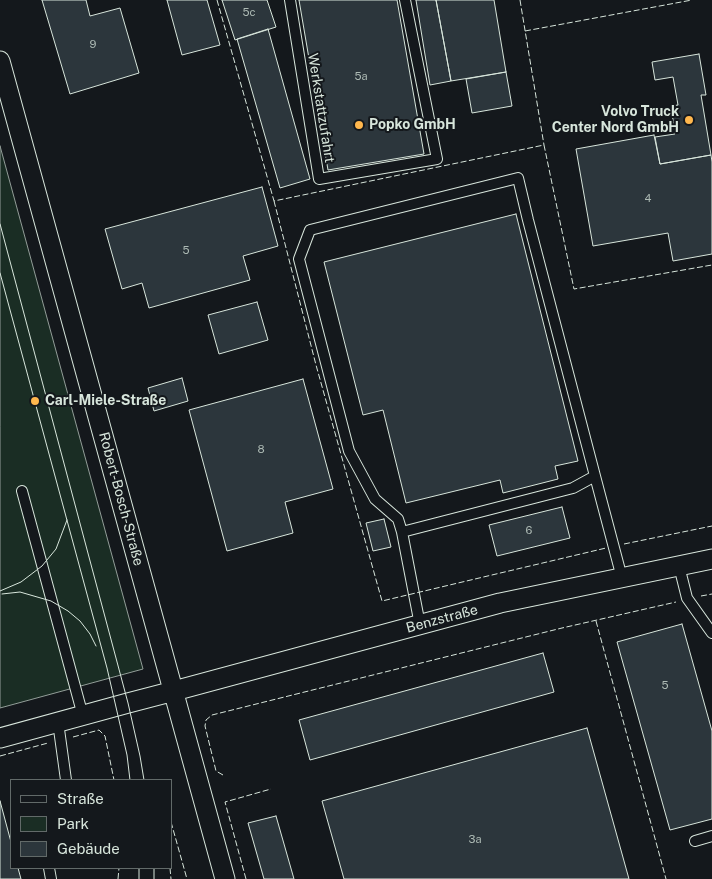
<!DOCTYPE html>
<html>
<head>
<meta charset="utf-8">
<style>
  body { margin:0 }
  #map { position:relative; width:712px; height:879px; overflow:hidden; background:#14181c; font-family:"Public Sans",sans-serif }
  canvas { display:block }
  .legend { position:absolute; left:10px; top:779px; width:162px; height:90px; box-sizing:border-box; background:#14181c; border:1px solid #626a69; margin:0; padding:6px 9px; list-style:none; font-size:15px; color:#d8e6dc }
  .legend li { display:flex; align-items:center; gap:10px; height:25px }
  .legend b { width:25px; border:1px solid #626a69 }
</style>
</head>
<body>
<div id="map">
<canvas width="712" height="879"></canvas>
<ul class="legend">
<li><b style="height:6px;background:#14181c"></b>Straße</li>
<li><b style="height:14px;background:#1a2d24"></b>Park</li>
<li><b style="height:14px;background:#2c363c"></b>Gebäude</li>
</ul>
</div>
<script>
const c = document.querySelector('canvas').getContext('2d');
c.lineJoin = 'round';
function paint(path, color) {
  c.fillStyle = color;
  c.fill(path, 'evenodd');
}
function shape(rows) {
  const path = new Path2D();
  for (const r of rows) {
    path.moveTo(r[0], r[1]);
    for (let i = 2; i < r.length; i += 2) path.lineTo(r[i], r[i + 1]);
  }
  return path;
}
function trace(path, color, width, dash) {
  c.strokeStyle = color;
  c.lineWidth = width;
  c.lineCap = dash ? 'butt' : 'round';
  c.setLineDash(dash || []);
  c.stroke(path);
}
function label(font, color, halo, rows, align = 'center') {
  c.font = font + ' "Public Sans",sans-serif';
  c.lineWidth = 4;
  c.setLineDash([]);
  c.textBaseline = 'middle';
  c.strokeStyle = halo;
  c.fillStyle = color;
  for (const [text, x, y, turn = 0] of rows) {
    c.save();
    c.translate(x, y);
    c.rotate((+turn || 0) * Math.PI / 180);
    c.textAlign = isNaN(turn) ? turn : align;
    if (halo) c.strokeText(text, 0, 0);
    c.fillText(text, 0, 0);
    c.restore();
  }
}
const green = shape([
  [0,146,143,669,0,708,0,146]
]);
const building = shape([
  [42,0,86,0,90,16,120,8,139,73,70,94,42,0],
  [167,0,207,0,220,45,182,55,167,0],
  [222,0,267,0,276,27,235,40,222,0],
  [299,0,397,0,424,154,328,170,299,0],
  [416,0,436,0,451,81,430,85,416,0],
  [436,0,494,0,506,72,451,81,436,0],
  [268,29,310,179,280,188,237,39,268,29],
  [699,54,706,95,701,95,711,155,660,164,655,137,675,134,671,106,678,105,673,77,655,80,652,62,699,54],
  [506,72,512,106,472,113,466,79,506,72],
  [654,135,660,164,711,155,712,162,712,254,673,261,668,233,593,246,576,149,654,135],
  [262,187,278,246,243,256,250,280,149,308,142,283,122,289,105,229,262,187],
  [516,214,578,461,555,466,558,479,503,493,500,480,406,503,383,410,363,415,324,262,516,214],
  [257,302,268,340,219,354,208,315,257,302],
  [182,378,188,401,154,411,148,388,182,378],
  [303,379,333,489,285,502,293,533,227,551,189,410,303,379],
  [562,507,570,538,497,556,489,525,562,507],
  [384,519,391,547,373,551,366,523,384,519],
  [682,624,712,731,712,819,670,830,617,642,682,624],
  [543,653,554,692,310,760,299,720,543,653],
  [587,728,629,879,344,879,322,801,587,728],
  [0,801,11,842,11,868,18,868,21,879,0,879,0,801],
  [276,816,294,879,264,879,248,823,276,816]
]);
const lane = shape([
  [290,0,319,179,437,159,405,0],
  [595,476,622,578],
  [22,491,83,716],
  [402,532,573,488,595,476,528,220,518,178,310,230,299,259,349,451,375,499,398,519,402,532,420,625],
  [679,566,687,598,712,633],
  [58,722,66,780],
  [695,841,712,836],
  [49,868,51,879]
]);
const street = shape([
  [0,61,225,879],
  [0,738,128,703,174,691,500,603,712,559]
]);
const tram = shape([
  [0,224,128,703,140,756,144,780],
  [0,273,107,668,127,755,130,780],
  [0,591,21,582,42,566,56,549,67,520],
  [2,594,20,592,51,601,68,611,80,621,90,634,96,646],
  [139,868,139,879],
  [154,868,154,879]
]);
const fence = shape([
  [217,0,274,201,544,145,574,289,712,265],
  [520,0,544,145],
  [525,31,692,0],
  [274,201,316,365,382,601,606,548],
  [624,544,712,526],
  [701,596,712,594],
  [596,621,666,879],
  [73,737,99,730,105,736,114,780],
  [0,756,48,743],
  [223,775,216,771,205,726,206,720,212,715,562,628,676,602],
  [171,822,187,879],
  [170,868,171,879],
  [118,879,119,868],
  [246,879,225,802,271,789]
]);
const markers = [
  [689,120,5,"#ffb74d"],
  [359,125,5,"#ffb74d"],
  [35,401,5,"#ffb74d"]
];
const numberNames = [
  ["5c",249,13],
  ["9",93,45],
  ["5a",361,77],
  ["4",648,199],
  ["5",186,251],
  ["8",261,450],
  ["6",529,531],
  ["5",665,686],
  ["3a",475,840]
];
const streetNames = [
  ["Werkstattzufahrt",321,108,81],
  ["Robert-Bosch-Straße",121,499,75],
  ["Benzstraße",442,619,-15]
];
const poiNames = [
  ["Volvo Truck",679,112,"right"],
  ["Center Nord GmbH",679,128,"right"],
  ["Popko GmbH",369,125],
  ["Carl-Miele-Straße",45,401]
];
paint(green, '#1a2d24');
trace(green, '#939e99', 1);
paint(building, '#2c363c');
trace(building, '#d8e6dc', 1);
trace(lane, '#d8e6dc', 12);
trace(street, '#d8e6dc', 21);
trace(lane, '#14181c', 10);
trace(street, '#14181c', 19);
trace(tram, '#d8e6dc', 1);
trace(fence, '#d8e6dc', 1, [6, 2.5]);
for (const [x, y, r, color] of markers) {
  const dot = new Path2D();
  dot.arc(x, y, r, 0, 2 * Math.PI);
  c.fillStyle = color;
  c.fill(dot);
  trace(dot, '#14181c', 2);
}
label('11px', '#adbab4', null, numberNames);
label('14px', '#d8e6dc', '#14181c', streetNames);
label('bold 14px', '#d8e6dc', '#14181c', poiNames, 'left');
</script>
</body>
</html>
